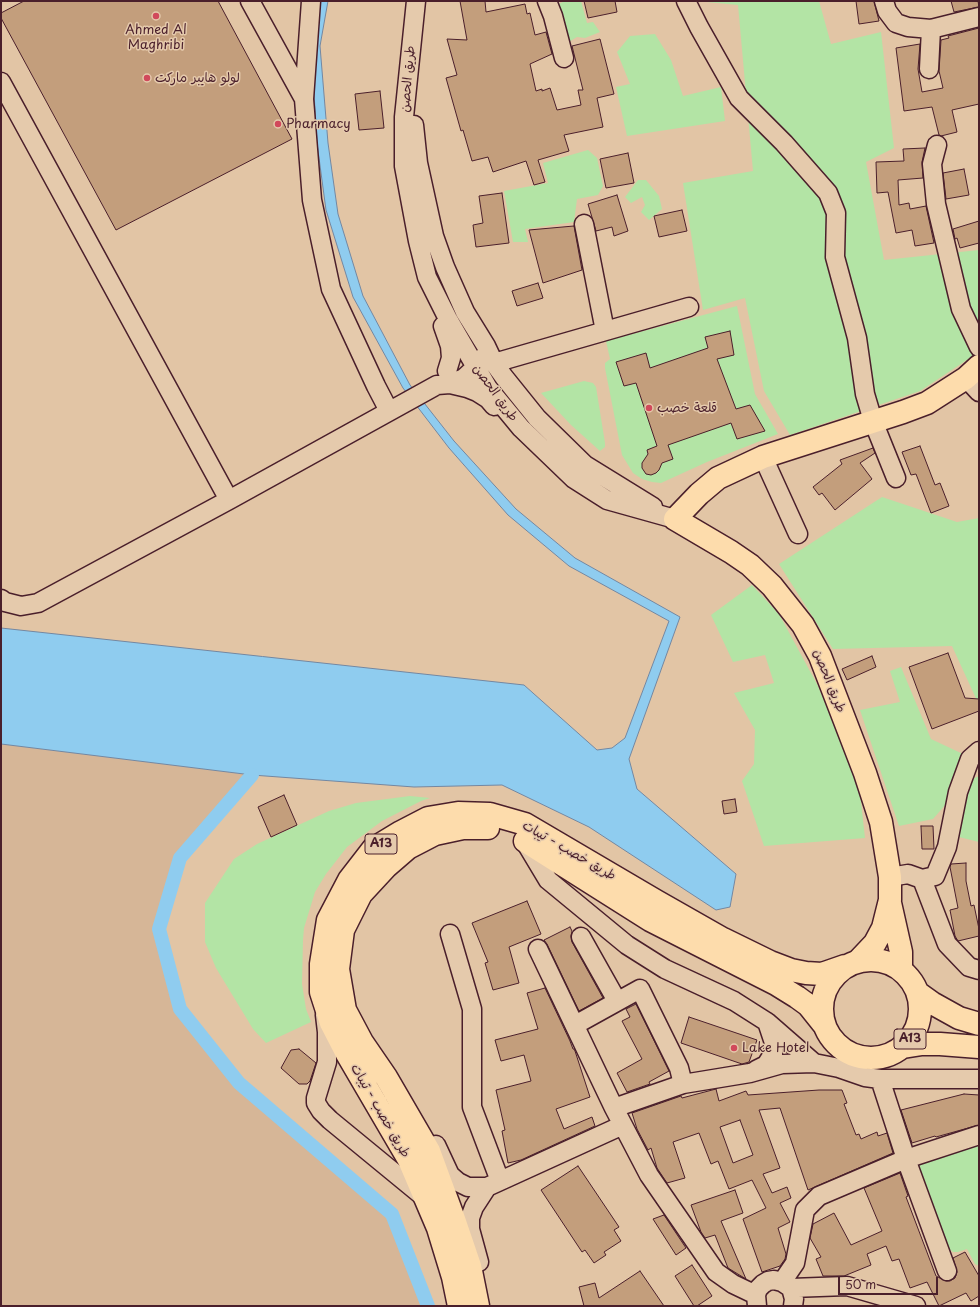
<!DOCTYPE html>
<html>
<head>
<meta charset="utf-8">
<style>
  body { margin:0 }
  #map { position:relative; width:980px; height:1307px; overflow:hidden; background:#e2c5a5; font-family:"Playpen Sans",sans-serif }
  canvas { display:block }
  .frame { position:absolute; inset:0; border:2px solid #4a1f2b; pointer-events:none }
  .scale { position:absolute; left:838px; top:1277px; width:100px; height:18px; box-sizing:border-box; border:2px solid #4a1f2b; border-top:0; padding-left:5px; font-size:12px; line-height:14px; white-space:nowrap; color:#4a1f2b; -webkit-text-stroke:3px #e5caac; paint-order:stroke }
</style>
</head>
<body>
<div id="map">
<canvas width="980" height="1307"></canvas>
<div class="frame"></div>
<div class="scale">50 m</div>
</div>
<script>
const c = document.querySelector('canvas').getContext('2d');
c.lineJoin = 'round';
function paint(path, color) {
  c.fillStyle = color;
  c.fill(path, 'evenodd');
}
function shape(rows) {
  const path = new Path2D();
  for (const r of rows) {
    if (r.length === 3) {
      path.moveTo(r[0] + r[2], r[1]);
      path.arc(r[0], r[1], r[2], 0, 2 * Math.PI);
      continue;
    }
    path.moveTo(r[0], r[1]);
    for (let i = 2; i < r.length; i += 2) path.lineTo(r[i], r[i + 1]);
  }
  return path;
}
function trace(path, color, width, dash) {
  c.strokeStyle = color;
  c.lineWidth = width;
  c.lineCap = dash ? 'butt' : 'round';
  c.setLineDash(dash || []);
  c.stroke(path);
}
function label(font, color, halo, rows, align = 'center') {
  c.font = font + ' "Playpen Sans","Playpen Sans Arabic",sans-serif';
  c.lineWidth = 3;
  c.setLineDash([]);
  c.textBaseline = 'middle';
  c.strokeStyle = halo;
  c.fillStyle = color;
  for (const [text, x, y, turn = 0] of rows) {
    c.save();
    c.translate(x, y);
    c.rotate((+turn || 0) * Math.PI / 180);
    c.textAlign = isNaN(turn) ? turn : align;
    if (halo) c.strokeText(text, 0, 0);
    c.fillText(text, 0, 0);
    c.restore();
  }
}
const built = shape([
  [1,744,252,775,180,858,159,929,180,1009,239,1083,392,1214,428,1306,1,1306]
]);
const green = shape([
  [565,1,581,1,587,23,593,22,600,32,585,38,577,37,567,43,554,6],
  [696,1,819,1,831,44,881,32,894,148,866,162,884,260,979,250,979,352,920,391,790,435,764,391,745,298,703,310,683,183,753,171,738,5],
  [655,34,671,60,683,96,721,87,725,121,627,136,616,87,630,84,617,52,630,36],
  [588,150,597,158,603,186,598,195,577,199,574,222,525,229,528,242,513,242,504,191,548,183,543,163],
  [638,180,646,180,659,196,662,209,649,220,641,212,645,205,642,197,631,203,625,197],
  [737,306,755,394,778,434,707,462,661,483,652,482,642,479,633,473,622,455,605,368,605,363,610,359,606,341],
  [584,381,593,383,596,387,605,443,605,447,600,451,571,425,541,393],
  [882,497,957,522,979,518,979,705,952,646,833,649,779,564],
  [752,585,779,614,818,686,859,784,865,838,764,846,742,781,754,764,755,730,734,693,774,683,765,655,733,662,711,615],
  [901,667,931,739,963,754,953,796,933,819,899,826,860,710,900,702,890,671],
  [979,776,979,842,959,837,963,783],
  [410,796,430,798,421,801,382,821,347,847,326,874,315,892,304,928,303,940,302,984,306,1009,311,1022,266,1043,253,1029,216,968,205,942,205,903,234,859,257,844,329,811,356,803],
  [979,1142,979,1266,975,1264,967,1249,958,1252,953,1252,944,1245,912,1156]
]);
const water = shape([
  [317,1,328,1,320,46,328,143,338,214,363,296,410,385,454,441,516,509,575,558,680,617,629,759,637,789,736,874,730,907,716,910,589,827,502,785,414,787,252,775,1,744,1,628,524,685,597,750,612,748,625,738,669,621,569,566,508,515,449,448,403,388,353,297,326,210,317,143,311,43,317,1]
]);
const canal = shape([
  [252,775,180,858,159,929,180,1009,239,1083,392,1214,428,1306]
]);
const building = shape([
  [24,1,218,1,292,139,116,230,1,18,1,13,24,1],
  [460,1,485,1,486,12,525,4,527,14,530,13,535,35,546,32,552,54,530,64,536,91,542,89,542,91,550,88,557,110,581,105,578,90,583,90,572,46,600,39,614,94,597,98,603,127,564,135,569,151,538,160,545,182,534,185,526,161,493,172,488,157,472,161,463,130,461,131,446,78,457,75,447,39,467,40,460,1],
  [584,1,615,1,617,12,588,18,584,1],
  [856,1,874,1,879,21,859,24,856,1],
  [951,1,978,1,979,7,954,12,951,1],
  [979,28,979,104,952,110,957,132,941,136,939,135,932,107,904,111,896,48,920,44,918,69,922,92,943,88,939,71,941,40,949,38,948,36,979,28],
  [380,91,384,128,359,130,355,94,380,91],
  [925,148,922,162,923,178,898,180,899,205,909,203,910,209,926,206,934,243,915,246,912,230,896,233,888,192,877,193,876,162,904,161,903,149,925,148],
  [628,153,634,183,606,188,600,159,628,153],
  [964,169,969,195,946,199,943,173,964,169],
  [502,193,509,243,476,247,473,225,483,223,479,196,502,193],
  [617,195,628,231,614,236,612,227,596,231,588,204,617,195],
  [682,210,687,231,659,237,654,216,682,210],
  [979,221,979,243,960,248,957,238,955,239,953,229,979,221],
  [574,226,582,270,543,283,529,230,574,226],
  [538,283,543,298,517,306,512,291,538,283],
  [730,331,734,355,717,359,736,409,750,405,765,431,737,439,731,423,668,445,673,459,662,463,659,470,656,473,651,475,646,474,642,468,642,463,648,454,647,450,657,446,636,383,624,386,616,362,646,353,650,368,708,348,705,337,730,331],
  [920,446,935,485,940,483,949,506,931,513,916,474,911,475,902,452,920,446],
  [873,448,875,453,860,463,872,479,835,510,822,493,819,495,813,487,842,464,840,460,873,448],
  [948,653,965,698,979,699,979,711,932,729,909,667,948,653],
  [872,656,876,667,847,680,842,669,872,656],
  [284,795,297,825,271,837,258,807,284,795],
  [735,799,737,812,724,814,722,801,735,799],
  [921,826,933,826,934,849,922,849,921,826],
  [966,863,966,881,971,906,974,905,979,929,979,936,958,941,955,936,950,910,958,908,950,867,951,864,966,863],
  [527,901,541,934,509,947,519,983,493,990,485,963,488,962,472,923,527,901],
  [570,927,572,931,571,936,572,942,603,998,579,1011,547,944,544,940,570,927],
  [545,988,570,1041,573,1049,574,1049,575,1051,590,1097,556,1109,564,1129,592,1117,595,1126,521,1160,508,1163,502,1131,505,1130,496,1090,531,1081,524,1055,501,1061,495,1040,538,1029,527,993,545,988],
  [636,1004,669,1071,649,1082,650,1084,627,1092,617,1073,642,1059,622,1021,630,1017,626,1009,636,1004],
  [689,1017,757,1040,749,1062,742,1064,681,1043,689,1017],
  [299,1049,316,1063,310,1081,307,1084,299,1084,281,1068,291,1050,299,1049],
  [716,1089,719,1101,746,1091,748,1095,819,1090,842,1090,847,1103,844,1104,856,1135,859,1134,861,1139,877,1132,878,1136,887,1133,893,1153,808,1190,780,1108,759,1110,780,1168,763,1174,772,1193,787,1187,791,1198,780,1203,790,1222,778,1228,786,1254,785,1259,780,1266,762,1272,743,1219,766,1208,752,1180,729,1189,718,1161,711,1164,699,1133,673,1142,685,1178,667,1183,657,1168,651,1148,648,1150,637,1129,632,1113,681,1096,682,1098,716,1089],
  [740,1120,753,1155,733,1163,720,1127,740,1120],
  [964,1094,979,1095,979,1125,936,1137,935,1136,912,1143,901,1110,964,1094],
  [578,1166,619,1227,614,1230,621,1241,604,1252,606,1255,594,1263,585,1250,582,1252,541,1190,578,1166],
  [900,1173,908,1196,906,1197,936,1276,946,1281,950,1281,955,1278,957,1272,953,1258,965,1252,979,1276,979,1296,971,1301,966,1293,939,1306,927,1282,910,1288,899,1259,892,1261,886,1246,867,1254,871,1265,844,1276,823,1276,816,1259,821,1257,810,1238,813,1224,834,1213,851,1245,882,1231,864,1188,900,1173],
  [735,1190,743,1213,721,1221,746,1279,728,1268,715,1235,705,1238,701,1232,691,1205,735,1190],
  [664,1215,686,1248,676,1255,653,1219,664,1215],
  [692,1265,712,1296,697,1306,694,1306,675,1276,692,1265],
  [640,1271,664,1306,584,1306,579,1287,595,1283,599,1298,640,1271]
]);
const minor = shape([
  [250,1,304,99],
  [311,1,304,99,312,200,331,289,376,386,389,411],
  [416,1,404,117,404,166,418,241,427,277,448,319,488,388,521,428,574,479,607,500,675,519],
  [547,1,553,16,564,58],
  [686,1,699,27,739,98,784,143,828,193,836,213,835,257,857,338,865,394,873,421,896,478],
  [884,1,887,11,896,23,908,27,931,29,979,17],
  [929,69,931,29],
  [1,82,229,500],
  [414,125,418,163,434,236,445,267,465,312,486,346,494,363,504,377,537,418,585,465,653,507],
  [937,145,932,164,936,204,961,309,979,347],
  [584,224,605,331],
  [443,326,450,346,451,358,447,371],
  [494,363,689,307],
  [966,378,979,392],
  [450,384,467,388,477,392,488,399,494,406],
  [763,457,798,534],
  [1,599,5,602,21,606,38,603,229,500,437,385,450,384,464,378,476,367,482,358],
  [524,840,548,880,627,945,665,969,734,1001,767,1022,814,1063],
  [890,877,908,874,922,879,935,876,947,847,958,792,970,759,979,751],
  [922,879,947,944,969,967,979,970],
  [450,934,472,1009,472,1107,500,1181],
  [581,937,617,1001],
  [538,949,614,1108],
  [325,1015,327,1032,327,1062,316,1098,316,1103,321,1111,330,1120,425,1198],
  [575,1025,640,989,679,1068,683,1084],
  [756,1070,766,1065,773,1054,774,1043,767,1022],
  [880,1079,906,1159,947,1271],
  [436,1145,450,1175,458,1182,468,1187,487,1187,623,1125],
  [479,1262,470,1229,470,1218,474,1207,487,1187],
  [782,1282,795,1263,805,1210,819,1196,906,1159,979,1135],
  [791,1288,847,1286,916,1306],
  [756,1295,733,1284,716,1272,649,1175,614,1108,683,1084,750,1073,782,1064,814,1063,839,1068,865,1077,880,1079,979,1079],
  [757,1306,756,1295,758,1289,763,1284,768,1281,774,1280,782,1282,791,1288,794,1299,793,1306]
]);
const major = shape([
  [890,903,901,952,901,969],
  [858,961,875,943,883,928,890,900,890,877,881,822,865,773,820,656,803,625,772,586,750,565,731,552,675,519,699,494,718,478,763,457,903,412,927,403,966,378,979,366]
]);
const highway = shape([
  [525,841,650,920,776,984,797,997,808,1005,824,1025],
  [871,1009,49],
  [918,993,932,1003,959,1018,979,1024],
  [903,1047,922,1044,940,1044,979,1047],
  [459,1306,453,1277,438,1228,409,1160,347,1054,331,1023,321,992,321,964,328,920,349,880,373,849,401,832,428,818,458,813,490,814,525,824,656,901,723,939,770,962,791,970,806,973,822,974,845,966],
  [478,1306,470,1266,454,1219,429,1151,386,1077,362,1042,345,1010,338,969,343,930,361,894,386,867,408,848,435,834,463,828,488,828]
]);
const markers = [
  [156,16,4,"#d1495b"],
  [147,78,4,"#d1495b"],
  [278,124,4,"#d1495b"],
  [649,408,4,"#d1495b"],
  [734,1048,4,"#d1495b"]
];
const shields = [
  [381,844,32],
  [910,1039,32]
];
const shieldNames = [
  ["A13",381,844],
  ["A13",910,1039]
];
const poiNames = [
  ["Ahmed Al",156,30,"center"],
  ["Maghribi",156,45,"center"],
  ["لولو هايبر ماركت",155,78],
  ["Pharmacy",286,124],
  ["قلعة خصب",657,408],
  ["Lake Hotel",742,1048]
];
const streetNames = [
  ["طريق الحصن",408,79,-85],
  ["طريق الحصن",495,393,54],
  ["طريق الحصن",829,681,68],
  ["طريق خصب - تيبات",569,851,30],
  ["طريق خصب - تيبات",380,1111,60]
];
paint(built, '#d6b697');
paint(green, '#b3e4a5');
paint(water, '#8fccef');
trace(water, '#7387a1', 1);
trace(canal, '#8fccef', 14);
paint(building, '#c39e7c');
trace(building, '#4a1f2b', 1);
trace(minor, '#4a1f2b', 21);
trace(major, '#4a1f2b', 25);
trace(highway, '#4a1f2b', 25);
trace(minor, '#e5caac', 18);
trace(major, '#fddcac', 22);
trace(highway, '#fddcac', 22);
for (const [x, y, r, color] of markers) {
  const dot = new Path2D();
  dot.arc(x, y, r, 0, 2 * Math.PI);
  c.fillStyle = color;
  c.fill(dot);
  trace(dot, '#e5caac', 1.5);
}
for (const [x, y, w] of shields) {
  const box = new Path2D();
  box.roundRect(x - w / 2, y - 10, w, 20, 3);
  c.fillStyle = '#e5caac';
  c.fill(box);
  trace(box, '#4a1f2b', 1);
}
label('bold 12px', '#4a1f2b', null, shieldNames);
label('13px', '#4a1f2b', '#e5caac', poiNames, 'left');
label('13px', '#4a1f2b', '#e5caac', streetNames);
</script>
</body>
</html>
